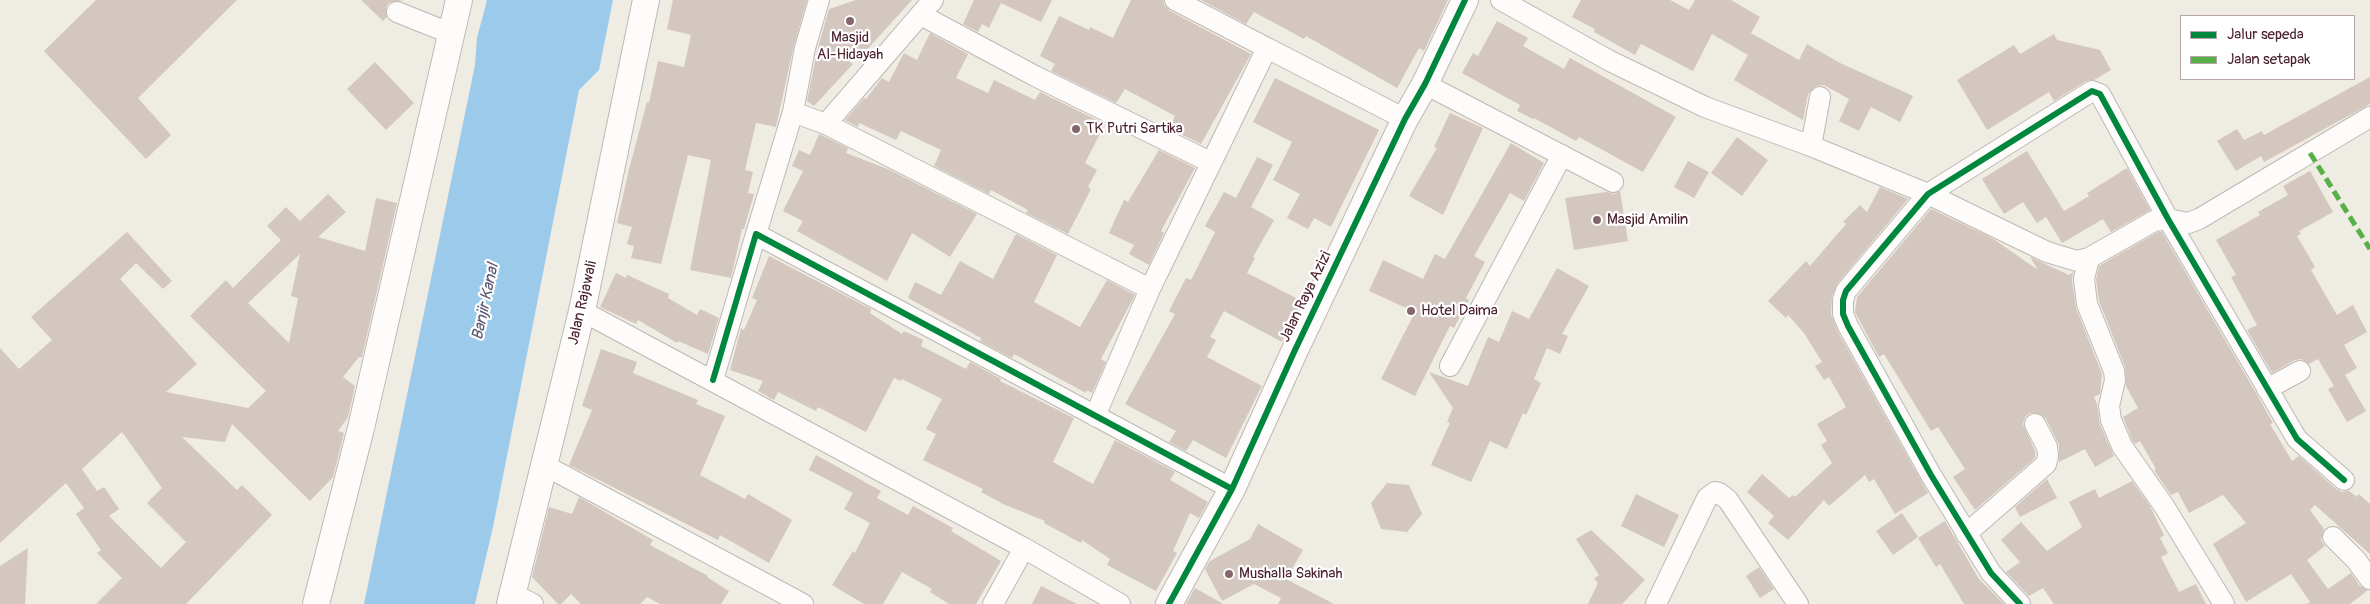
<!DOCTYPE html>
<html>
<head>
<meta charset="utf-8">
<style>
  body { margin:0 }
  #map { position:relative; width:2370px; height:604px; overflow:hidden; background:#efece3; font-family:Pangolin,sans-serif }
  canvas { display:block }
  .legend { position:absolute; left:2180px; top:15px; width:175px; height:65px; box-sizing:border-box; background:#fff; border:1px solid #b7a5aa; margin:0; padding:6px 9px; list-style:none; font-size:15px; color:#4a1f2b }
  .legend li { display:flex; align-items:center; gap:10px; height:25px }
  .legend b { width:25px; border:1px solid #b7a5aa }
</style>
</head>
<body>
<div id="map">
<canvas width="2370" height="604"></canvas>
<ul class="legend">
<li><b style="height:6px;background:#00873e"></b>Jalur sepeda</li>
<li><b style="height:6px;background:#57b146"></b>Jalan setapak</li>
</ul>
</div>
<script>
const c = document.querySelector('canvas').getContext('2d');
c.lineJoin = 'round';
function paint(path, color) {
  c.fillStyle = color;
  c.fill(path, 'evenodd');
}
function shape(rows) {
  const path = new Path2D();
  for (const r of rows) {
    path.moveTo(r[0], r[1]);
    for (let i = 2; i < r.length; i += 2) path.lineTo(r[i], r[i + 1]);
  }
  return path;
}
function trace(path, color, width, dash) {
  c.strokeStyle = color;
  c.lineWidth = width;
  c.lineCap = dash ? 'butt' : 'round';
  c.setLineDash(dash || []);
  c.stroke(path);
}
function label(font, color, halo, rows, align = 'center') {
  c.font = font + ' Pangolin,sans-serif';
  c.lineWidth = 4.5;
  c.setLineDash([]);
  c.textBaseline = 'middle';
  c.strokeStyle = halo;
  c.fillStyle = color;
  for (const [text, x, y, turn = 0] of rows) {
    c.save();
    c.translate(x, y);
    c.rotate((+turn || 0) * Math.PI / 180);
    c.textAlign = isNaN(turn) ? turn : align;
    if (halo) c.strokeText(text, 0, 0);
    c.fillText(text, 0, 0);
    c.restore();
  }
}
const water = shape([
  [487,0,613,0,599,70,579,90,493,527,475,604,364,604,475,65,477,38]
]);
const building = shape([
  [96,0,237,0,138,98,171,135,146,159,44,51],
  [361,0,404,0,389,3,386,8,387,17,383,21],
  [673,0,807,0,794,45,776,127,756,123,745,170,753,172,748,193,754,194,744,229,742,229,731,278,690,270,711,160,688,155,661,264,631,258,634,246,627,244,632,227,617,223,629,169,647,102,649,103,658,61,684,67,691,35,667,29],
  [856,0,912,0,864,53,849,62,853,64,814,106,807,101,817,51,829,9],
  [974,0,1052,0,1041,22,1001,3,989,28,982,24,978,32,963,24],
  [1131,0,1163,0,1165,6,1170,11,1251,54,1201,144,1170,129,1175,116,1125,89,1116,103,1051,71,1055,64,1040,56,1059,16,1089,30,1090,27,1113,38],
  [1201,0,1448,0,1424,51,1419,48,1397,88,1306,36,1304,39,1254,12,1246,24],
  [1581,0,1670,0,1689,10,1695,0,1731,0,1760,17,1751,33,1799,60,1807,44,1840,63,1913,96,1900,122,1871,107,1859,131,1839,121,1849,99,1824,85,1816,86,1808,94,1803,120,1734,80,1748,55,1712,34,1693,71,1641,44,1635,55,1594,32,1595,29,1572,17],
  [1497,21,1528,38,1523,46,1564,69,1570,58,1676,117,1643,172,1579,137,1576,141,1534,118,1533,119,1517,111,1520,105,1462,73,1473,53,1478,56],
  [930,33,968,54,956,78,988,93,994,80,1035,100,1040,92,1105,124,1085,163,1097,170,1088,187,1091,189,1068,234,1026,213,1028,210,991,190,989,194,934,166,941,150,901,131,896,140,859,123,858,127,845,120,864,98,866,99,882,78,889,82,904,53,917,60],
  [2054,34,2057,40,2100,50,2111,70,2094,80,2086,81,2054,101,2049,92,1987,130,1957,80,2014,45,2020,54],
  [375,62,414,103,386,130,347,89],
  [2370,77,2370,104,2264,162,2261,156,2236,171,2217,141,2237,129,2244,140,2262,131,2264,135],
  [1275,78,1379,130,1331,227,1314,218,1308,229,1287,218,1300,194,1273,180,1292,142,1253,122],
  [1450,113,1483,128,1443,215,1409,196,1437,148,1434,147],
  [819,134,848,148,846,153,890,170,977,214,950,257,912,233,887,281,797,231,803,221,783,211,803,171,792,166,799,150,810,155],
  [1737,137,1768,160,1742,196,1711,173],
  [1511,143,1544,163,1524,201,1510,193,1474,256,1485,262,1466,298,1469,300,1454,328,1450,326,1415,396,1381,379,1415,312,1369,291,1383,260,1423,279,1435,254,1445,259],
  [1159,150,1195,168,1161,231,1164,233,1149,265,1129,254,1134,245,1109,233,1124,200,1128,202],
  [2027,151,2064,211,2089,196,2087,193,2127,168,2150,210,2111,232,2103,219,2062,243,2046,217,2037,223,2023,202,2004,214,1982,179],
  [1257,157,1273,165,1251,207,1274,220,1253,257,1255,258,1247,273,1302,301,1282,342,1224,311,1210,337,1216,340,1207,357,1262,386,1226,458,1193,440,1186,451,1169,442,1176,431,1125,404,1175,314,1169,311,1186,278,1191,280,1215,232,1205,226,1224,192,1236,198],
  [1688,161,1709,172,1694,198,1674,187],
  [2310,171,2333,212,2299,231,2301,234,2297,236,2315,267,2311,270,2337,315,2353,305,2367,332,2344,345,2357,368,2345,375,2366,411,2347,422,2328,389,2334,386,2318,359,2309,364,2301,359,2295,360,2272,373,2247,330,2257,325,2231,277,2236,275,2216,240,2260,215,2258,212,2288,195,2283,186],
  [1880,187,1908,199,1837,284,1832,297,1831,314,1838,332,1928,493,1895,514,1874,479,1869,482,1865,475,1829,506,1824,500,1788,540,1768,523,1774,516,1747,492,1762,474,1789,498,1793,495,1795,497,1832,463,1821,445,1827,441,1817,424,1846,407,1829,377,1824,380,1815,366,1822,362,1804,333,1788,315,1786,318,1768,301,1806,261,1810,266,1846,224,1843,222,1860,205,1867,212],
  [1620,191,1628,241,1574,250,1565,198,1606,192,1614,194],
  [328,194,346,212,318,237,365,251,376,198,397,203,362,357,359,357,343,377,355,386,348,417,338,431,344,433,333,477,310,501,232,424,225,442,182,437,237,490,242,485,272,515,186,604,96,604,122,578,97,553,101,550,76,514,84,508,66,483,0,543,0,348,19,369,52,340,31,317,127,232,172,281,163,289,136,263,120,279,197,364,166,392,248,408,266,391,190,316,226,280,233,288,281,240,267,226,286,207,300,221],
  [300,254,291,296,298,298,289,343,248,303],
  [122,432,162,488,147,503,186,542,161,568,109,516,119,509,104,487,97,491,82,469],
  [1931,209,1992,238,2038,270,2030,257,2069,275,2073,272,2072,280,2076,308,2102,374,2100,394,2094,397,2097,404,2100,425,2114,456,2095,467,2085,449,2059,462,2059,445,2046,419,2041,414,2030,413,2025,417,2023,424,2035,451,2035,458,1975,510,1953,477,1965,469,1938,427,1931,431,1884,354,1879,357,1855,312,1857,297],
  [2158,232,2162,232,2256,393,2273,423,2270,424,2292,461,2299,456,2336,489,2342,492,2349,491,2357,497,2359,494,2370,504,2370,554,2315,505,2310,510,2324,529,2321,540,2325,546,2307,560,2328,589,2351,573,2360,586,2368,590,2350,604,2307,604,2310,602,2291,574,2246,602,2213,544,2246,523,2223,495,2189,513,2178,492,2171,495,2154,470,2156,469,2140,441,2135,444,2132,440,2123,417,2138,408,2126,386,2125,367,2099,301,2096,280,2099,266],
  [1016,234,1057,255,1034,302,1080,327,1107,280,1135,295,1101,359,1106,362,1092,393,1087,390,1086,393,1014,354,1012,358,980,341,981,338,908,298,915,282,941,295,960,261,993,279],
  [769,256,871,309,870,313,902,334,904,331,923,340,921,346,966,369,970,362,1001,379,1000,381,1074,418,1053,462,1093,484,1115,440,1175,472,1170,480,1208,502,1199,518,1190,513,1173,551,1177,553,1156,591,1107,565,1110,559,1082,540,1081,543,1044,523,1045,521,1003,504,981,492,983,489,923,460,936,434,926,429,942,399,902,379,901,381,894,378,866,432,818,407,816,411,778,392,774,400,758,391,763,381,730,370,741,328,744,330,757,300,752,298],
  [1557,268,1589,286,1562,334,1568,336,1560,354,1547,348,1534,379,1541,383,1526,415,1523,413,1507,449,1490,441,1471,482,1431,465,1450,423,1447,422,1453,408,1429,372,1468,386,1488,337,1499,342,1512,311,1529,319],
  [616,273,626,278,627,275,669,294,668,298,697,315,700,309,719,318,708,354,678,341,677,343,638,320,636,324,600,307],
  [601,349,637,362,633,373,698,400,696,404,725,416,700,475,745,499,748,494,792,520,769,563,720,535,718,540,569,465,592,410,582,406],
  [816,455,881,491,877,498,908,515,913,506,953,528,951,531,1001,561,976,604,949,604,930,592,932,589,902,572,883,604,864,604,832,585,853,551,855,553,870,523,844,509,853,493,809,470],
  [2047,479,2057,498,2020,517,2015,507],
  [2132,481,2150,506,2164,535,2160,538,2168,553,2161,557,2179,592,2196,584,2206,604,2054,604,2043,588,2029,596,2006,572,2020,562,2001,540,2021,522,2047,551,2082,527,2069,502,2095,489,2099,498],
  [1387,483,1409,485,1422,514,1407,532,1381,529,1371,503],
  [1636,494,1679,515,1664,547,1621,526],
  [579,497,653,540,650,545,708,576,707,577,729,591,721,604,660,604,647,597,640,604,581,604,571,594,561,604,558,604,532,577,549,507,572,514],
  [1902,513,1918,537,1893,555,1876,531],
  [1945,521,1979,579,2004,604,1964,604,1940,564,1936,567,1918,538],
  [1258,524,1303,550,1286,579,1334,604,1278,604,1281,598,1254,584,1222,601,1205,569,1210,561,1250,539],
  [1591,530,1645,580,1622,604,1588,604,1598,583,1594,579,1599,575,1576,539],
  [28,548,25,604,0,604,0,566],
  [1759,567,1774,589,1760,598,1746,576],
  [1041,586,1077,604,1032,604],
  [1195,588,1223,604,1186,604]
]);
const minor = shape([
  [1501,0,1610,61,1705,107,1811,146,1928,194,2047,252,2077,261,2089,258,2154,221,2168,219,2188,223,2199,219,2370,117],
  [397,12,452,34],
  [921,15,1035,76,1210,162],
  [1267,48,1405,119],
  [1425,84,1613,182],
  [793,112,805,48,819,0],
  [826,124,933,0],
  [1811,146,1820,97],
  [756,234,793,112,826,124,1150,289,1095,416],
  [2089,258,2084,279,2087,304,2114,371,2115,380,2109,406,2111,420,2122,446,2164,506,2224,604],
  [1150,289,1267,48,1175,0],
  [582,311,1024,548],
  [1450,366,1562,155],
  [713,380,756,234,1232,489],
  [2267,389,2300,371],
  [544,465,803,604],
  [1966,534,2046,464,2048,456,2047,447,2035,424],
  [2333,537,2356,560,2370,579],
  [513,594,533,604],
  [993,604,1024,548,1120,604],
  [1656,604,1707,498,1715,492,1719,493,1728,500,1798,604],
  [2020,604,1991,573,1931,475,1848,326,1843,314,1843,300,1846,291,1928,194,2092,91,2100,94,2168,219,2297,439,2344,480]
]);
const tertiary = shape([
  [316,604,361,428,459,0],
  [510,604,582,311,646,0],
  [1169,604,1232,489,1295,350,1405,119,1425,84,1465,0]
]);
const quiet = shape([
  [2310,153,2370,249]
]);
const cycleway = shape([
  [713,380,756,234,1232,489],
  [1169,604,1232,489,1295,350,1405,119,1425,84,1465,0],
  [2020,604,1991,573,1931,475,1848,326,1843,314,1843,300,1846,291,1928,194,2092,91,2100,94,2168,219,2297,439,2344,480]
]);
const markers = [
  [850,21,5,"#84676b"],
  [1076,129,5,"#84676b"],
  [1597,220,5,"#84676b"],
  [1411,311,5,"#84676b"],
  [1229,574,5,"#84676b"]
];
const poiNames = [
  ["Masjid",850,38,"center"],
  ["Al-Hidayah",850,55,"center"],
  ["TK Putri Sartika",1086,129],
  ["Masjid Amilin",1607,220],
  ["Hotel Daima",1421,311],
  ["Mushalla Sakinah",1239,574]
];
const streetNames = [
  ["Jalan Raya Azizi",1306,297,-64],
  ["Jalan Rajawali",583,303,-77]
];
const waterNames = [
  ["Banjir Kanal",486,302,-78]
];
paint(water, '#9bcaea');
paint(building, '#d3c7c0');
trace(minor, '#bfb8b4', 22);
trace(tertiary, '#bfb8b4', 28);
trace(minor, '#fdfcfb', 20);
trace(tertiary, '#fdfcfb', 26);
trace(quiet, '#57b146', 5, [10, 5]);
trace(cycleway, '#00873e', 6);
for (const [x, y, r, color] of markers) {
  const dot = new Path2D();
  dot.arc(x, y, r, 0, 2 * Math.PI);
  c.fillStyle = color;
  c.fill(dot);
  trace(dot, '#fff', 2);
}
label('15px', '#4a1f2b', '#fff', poiNames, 'left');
label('15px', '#4a1f2b', '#fff', streetNames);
label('italic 16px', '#5a566f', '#fff', waterNames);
</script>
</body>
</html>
